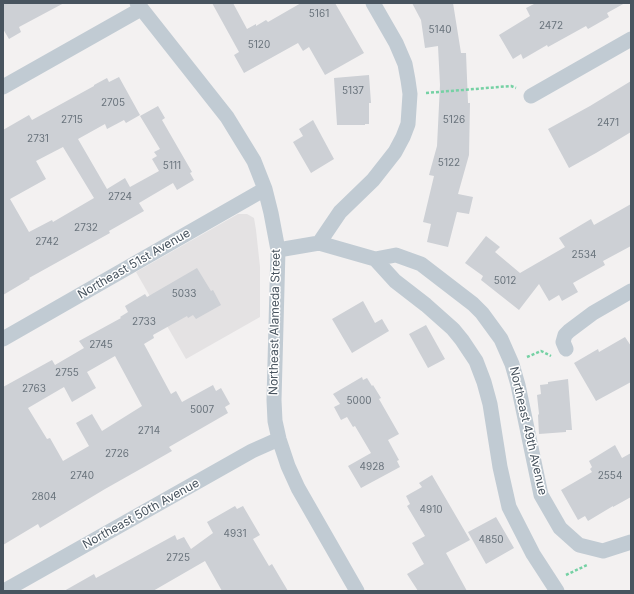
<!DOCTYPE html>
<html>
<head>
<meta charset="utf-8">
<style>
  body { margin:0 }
  #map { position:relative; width:634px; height:594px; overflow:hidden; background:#f3f1f1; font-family:Inter,sans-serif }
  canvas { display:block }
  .frame { position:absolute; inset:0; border:4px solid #48545f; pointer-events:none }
</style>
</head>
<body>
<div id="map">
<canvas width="634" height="594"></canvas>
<div class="frame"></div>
</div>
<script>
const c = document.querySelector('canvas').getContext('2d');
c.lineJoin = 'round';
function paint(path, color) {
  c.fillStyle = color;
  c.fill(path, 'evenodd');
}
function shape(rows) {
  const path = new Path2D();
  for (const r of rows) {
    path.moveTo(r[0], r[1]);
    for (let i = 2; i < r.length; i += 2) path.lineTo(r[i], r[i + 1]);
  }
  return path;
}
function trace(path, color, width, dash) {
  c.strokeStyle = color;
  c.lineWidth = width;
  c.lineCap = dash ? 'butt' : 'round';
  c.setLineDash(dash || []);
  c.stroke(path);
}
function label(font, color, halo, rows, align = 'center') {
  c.font = font + ' Inter,sans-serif';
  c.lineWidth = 3;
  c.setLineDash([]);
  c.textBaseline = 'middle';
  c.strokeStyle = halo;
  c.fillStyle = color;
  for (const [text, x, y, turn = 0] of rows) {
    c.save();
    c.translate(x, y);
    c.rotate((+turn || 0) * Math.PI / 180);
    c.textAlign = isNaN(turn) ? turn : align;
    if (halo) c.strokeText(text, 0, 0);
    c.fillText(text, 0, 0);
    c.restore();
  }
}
const education = shape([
  [238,214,247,214,254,218,256,230,260,267,260,317,186,359,136,272]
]);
const building = shape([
  [3,3,64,3,19,27,21,32,9,39,3,29],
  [212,3,233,3,247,29,256,24,256,26,266,20,268,22,301,3,335,3,364,53,325,75,309,47,303,51,298,43,244,73,234,55,239,52],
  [412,3,453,3,461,53,466,53,468,103,470,103,469,155,458,194,473,197,469,214,457,212,448,247,427,242,431,224,423,222,434,176,429,175,437,146,440,85,438,46,425,48,421,20],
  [536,3,625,3,607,13,609,17,588,29,586,26,548,47,547,45,523,59,521,54,513,59,499,35,530,16,526,8],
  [369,75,371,103,369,103,369,124,365,124,365,125,337,125,334,78],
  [119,77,140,115,126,123,124,120,107,129,105,124,78,139,107,189,125,178,130,187,159,171,152,159,157,156,154,152,160,149,140,116,158,106,165,118,162,120,192,172,190,173,194,180,177,190,173,183,139,203,144,211,109,231,110,233,29,278,30,279,3,295,3,130,29,115,32,120,94,86,94,85,107,78,109,82],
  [63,147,94,198,53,222,52,220,29,232,10,199,46,179,36,161],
  [631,81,631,132,596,153,569,168,548,129,590,106],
  [313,120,334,159,311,173,293,142,303,136,299,129],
  [631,204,631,246,603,261,605,265,573,283,578,292,562,301,559,295,549,301,539,284,519,310,481,280,483,276,465,263,486,236,500,247,495,252,520,273,565,247,559,238,591,219,594,225],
  [197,268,211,291,213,290,221,305,196,319,193,315,188,318,187,316,153,335,154,338,144,344,171,394,176,391,182,402,213,385,216,391,221,388,230,404,225,407,228,413,169,447,172,451,144,467,105,489,40,528,38,524,3,545,3,387,52,360,55,365,84,348,79,341,121,318,120,317,128,312,125,306,145,294,147,297],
  [115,356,142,406,102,431,92,414,76,423,89,446,63,461,50,438,47,439,28,408,64,387,72,402,96,388,87,372],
  [363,301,375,323,382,319,389,331,352,353,332,319],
  [426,325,445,359,428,368,409,334],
  [625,337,631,346,631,382,596,401,574,363,598,349,599,352],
  [362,377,363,380,367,378,372,386,373,385,381,398,379,399,399,434,388,440,399,460,397,461,400,467,361,488,348,466,371,453,355,426,353,427,347,417,341,420,334,407,340,404,333,394],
  [568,379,572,430,566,430,566,432,539,434,538,415,539,414,537,395,541,394,540,385,548,384,548,382],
  [615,445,622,458,631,453,631,497,613,507,613,506,588,521,585,516,578,520,561,490,592,472,590,469,592,467,589,461],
  [432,475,470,540,446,553,467,591,418,591,407,574,424,564,412,543,425,536,407,506,410,504,406,496,422,487,419,483],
  [235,506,237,509,243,506,260,535,253,539,269,566,272,564,288,591,222,591,205,561,153,591,64,591,94,574,96,578,175,535,177,540,184,537,191,549,213,533,207,522],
  [496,517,514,548,486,564,468,532]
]);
const path = shape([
  [426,93,511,86,516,88],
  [527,357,541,351,551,356],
  [566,575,587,565]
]);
const minor = shape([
  [137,3,227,117,254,161,265,189,271,213,278,250,274,400,275,421,279,439,288,466,298,488,357,591],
  [3,87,141,9],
  [531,96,631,39],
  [319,243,340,212,373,180,395,152,403,137,408,124,410,94,408,80,405,64,396,43,373,3],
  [278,250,319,243,375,259,395,281,426,305,453,329,462,340,476,361,484,382,490,404,500,467,509,507,533,554,557,591],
  [375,259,396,255,421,264,473,304,482,313,501,339,512,364,518,385,541,495,560,528,579,545,603,551,631,542],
  [3,339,265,189],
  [566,349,563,342,565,335,569,331,593,313,631,291],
  [4,591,252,451,279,439]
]);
const numberNames = [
  ["5161",319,14],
  ["2472",551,26],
  ["5140",440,30],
  ["5120",259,45],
  ["5137",353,91],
  ["2705",113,103],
  ["2715",72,120],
  ["5126",454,120],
  ["2471",608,123],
  ["2731",38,139],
  ["5122",449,163],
  ["5111",172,166],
  ["2724",120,197],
  ["2732",86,228],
  ["2742",47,242],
  ["2534",584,255],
  ["5012",505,281],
  ["5033",184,294],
  ["2733",144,322],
  ["2745",101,345],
  ["2755",67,373],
  ["2763",34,389],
  ["5000",359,401],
  ["5007",202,410],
  ["2714",149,431],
  ["2726",117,454],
  ["4928",372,467],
  ["2740",82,476],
  ["2554",610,476],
  ["2804",44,497],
  ["4910",431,510],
  ["4931",235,534],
  ["4850",491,540],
  ["2725",178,558]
];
const streetNames = [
  ["Northeast 51st Avenue",134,264,-30],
  ["Northeast Alameda Street",275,322,-89],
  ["Northeast 49th Avenue",528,431,77],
  ["Northeast 50th Avenue",141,514,-29]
];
paint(education, '#e4e2e3');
paint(building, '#cdd0d5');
trace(path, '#75d1a4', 2.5, [3, 2]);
trace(minor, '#c1cbd3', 15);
label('10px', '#69737c', null, numberNames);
label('12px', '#48545f', '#fff', streetNames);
</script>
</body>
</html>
